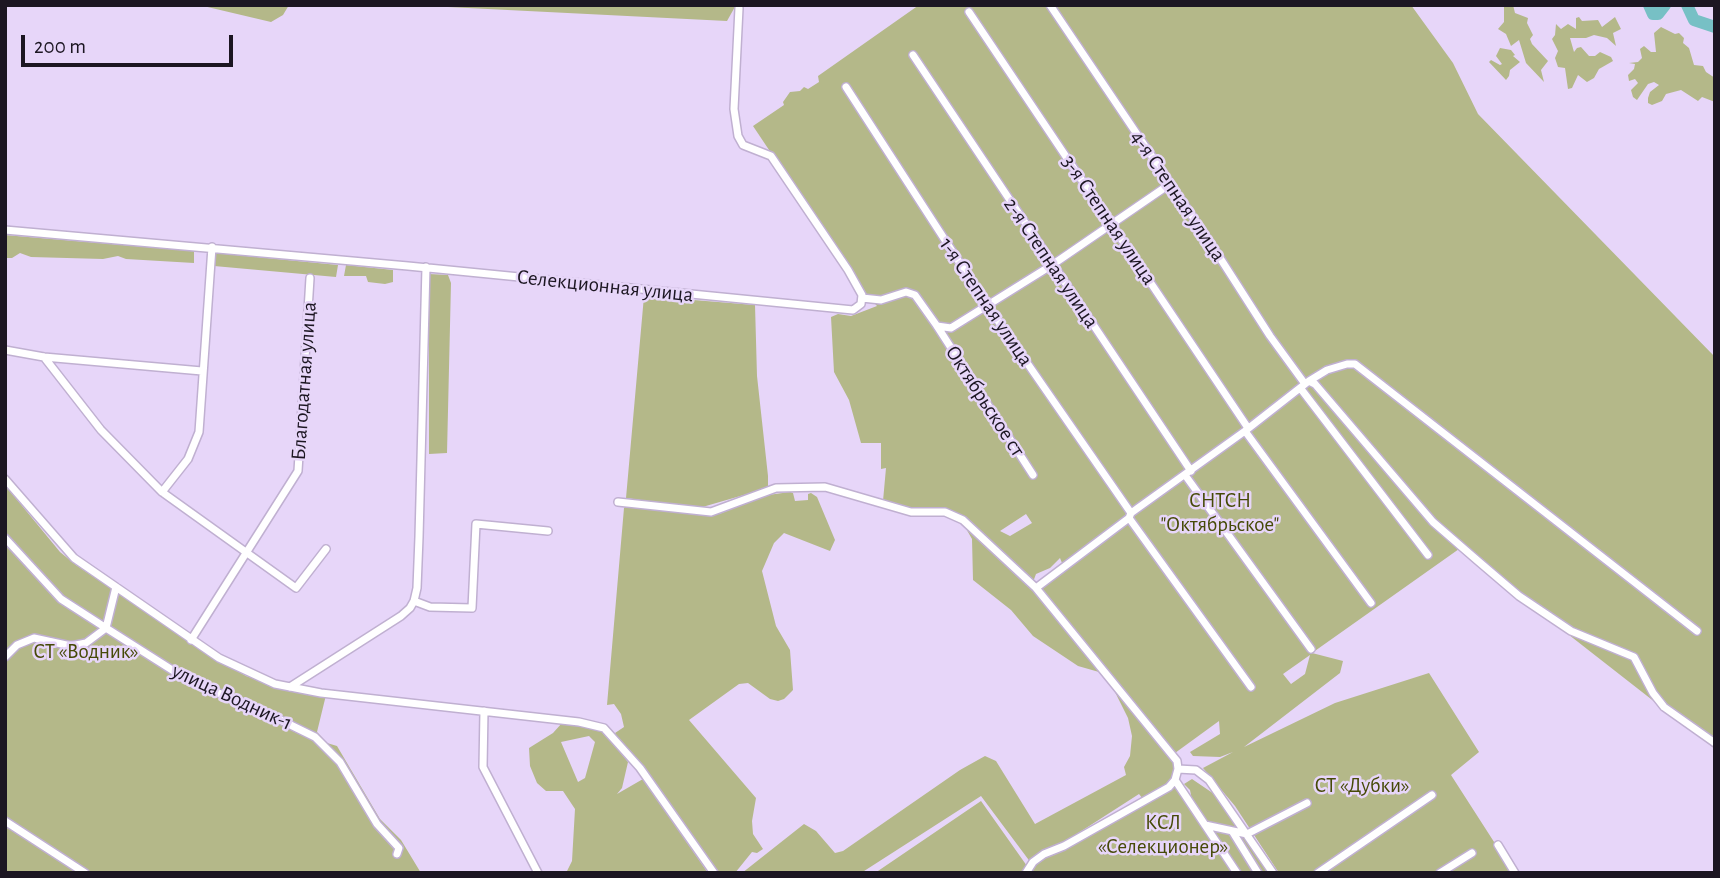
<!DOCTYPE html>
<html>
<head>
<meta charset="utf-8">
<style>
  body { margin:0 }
  #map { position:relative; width:1720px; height:878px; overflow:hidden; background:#e7d6f9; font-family:"Alegreya Sans",sans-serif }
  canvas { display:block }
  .frame { position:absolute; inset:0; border:7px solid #1c1622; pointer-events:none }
  .scale { position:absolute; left:21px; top:35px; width:212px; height:32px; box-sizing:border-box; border:4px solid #1c1622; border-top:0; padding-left:9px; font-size:21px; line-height:24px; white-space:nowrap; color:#1c1622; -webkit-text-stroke:5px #e7d6f9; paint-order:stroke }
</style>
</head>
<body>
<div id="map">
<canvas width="1720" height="878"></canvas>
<div class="frame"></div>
<div class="scale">200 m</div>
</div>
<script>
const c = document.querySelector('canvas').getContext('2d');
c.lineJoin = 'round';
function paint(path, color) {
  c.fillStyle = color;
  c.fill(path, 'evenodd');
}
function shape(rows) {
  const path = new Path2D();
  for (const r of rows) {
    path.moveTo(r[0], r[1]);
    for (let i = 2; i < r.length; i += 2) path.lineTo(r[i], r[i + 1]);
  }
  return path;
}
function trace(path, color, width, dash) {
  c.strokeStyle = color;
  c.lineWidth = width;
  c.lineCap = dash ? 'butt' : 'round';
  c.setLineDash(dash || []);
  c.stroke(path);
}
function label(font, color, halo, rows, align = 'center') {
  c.font = font + ' "Alegreya Sans",sans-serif';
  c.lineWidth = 5;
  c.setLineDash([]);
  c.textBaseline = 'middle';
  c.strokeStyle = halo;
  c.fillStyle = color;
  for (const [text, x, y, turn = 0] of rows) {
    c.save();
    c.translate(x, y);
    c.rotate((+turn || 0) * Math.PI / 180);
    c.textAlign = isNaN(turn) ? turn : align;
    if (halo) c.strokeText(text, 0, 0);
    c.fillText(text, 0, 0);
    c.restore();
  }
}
const green = shape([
  [199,5,289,5,283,15,271,22],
  [408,5,736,5,727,21],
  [919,5,1411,5,1453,63,1478,114,1715,357,1715,749,1459,549,1312,653,1343,661,1340,673,1244,747,1335,703,1429,673,1479,752,1451,775,1514,873,1279,873,1235,806,1203,768,1233,752,1220,757,1193,756,1190,752,1220,734,1219,721,1175,753,1036,585,1062,563,1060,558,1050,568,1036,574,1033,582,964,519,911,510,883,501,886,468,881,469,881,443,861,443,849,400,834,372,831,317,838,314,851,316,877,306,862,289,753,126,784,105,783,102,790,92,800,91,804,87,808,89,819,82,818,76],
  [1026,514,1032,523,1010,536,1000,531],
  [1310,655,1305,674,1291,684,1283,674],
  [1504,5,1513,5,1515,13,1528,18,1527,23,1533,35,1530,39,1532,44,1548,61,1541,70,1544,82,1526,63,1519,40,1511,46,1506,34,1498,29,1504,22],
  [1579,17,1582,21,1598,20,1602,27,1615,17,1621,29,1613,33,1616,46,1607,38,1594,35,1586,38,1570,38,1574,52,1577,48,1581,47,1589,56,1595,56,1600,52,1611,57,1613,61,1599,69,1594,78,1587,82,1578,75,1572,88,1568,89,1565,68,1558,67,1555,58,1558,51,1552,39,1555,35,1556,24,1561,29,1568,24,1576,29,1576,18],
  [1661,27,1675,34,1679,33,1684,38,1683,43,1689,48,1694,65,1703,66,1706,72,1715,78,1715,102,1702,97,1698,101,1681,90,1666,94,1662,101,1652,105,1648,103,1648,98,1650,92,1659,85,1654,82,1648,84,1637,100,1633,97,1631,90,1638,83,1635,79,1629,81,1628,75,1634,69,1635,64,1629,63,1638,62,1642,58,1640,49,1644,46,1651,52,1656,52,1654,33],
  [1500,48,1511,50,1515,55,1513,56,1520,62,1510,70,1509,76,1506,80,1489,62,1491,60,1500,65,1502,64,1496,56],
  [5,235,194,251,194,263,126,259,118,256,103,259,31,257,20,253,12,258,5,258],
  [216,253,338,265,336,277,214,266],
  [346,265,393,270,393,282,385,284,368,282,366,276,344,276],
  [429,274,448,275,451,283,447,453,429,454],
  [644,296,755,305,757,376,768,476,768,488,699,508,626,498],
  [5,485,60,552,76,565,205,651,246,676,276,686,326,695,317,732,327,743,337,746,380,819,401,840,421,873,5,873],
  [790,492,793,493,795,501,808,500,808,494,811,493,817,497,835,540,830,551,784,533,774,543,762,571,776,626,790,650,793,690,784,699,778,701,770,699,748,683,739,684,689,720,756,798,752,821,753,834,763,849,757,853,752,852,735,873,717,873,701,847,641,767,617,740,615,733,624,727,621,714,614,704,607,705,624,508,626,506,719,514,768,495],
  [964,525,1034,590,1099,672,1078,666,1033,636,1011,610,973,580,972,539],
  [1113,688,1157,739,1174,762,1173,777,1168,785,1143,799,1139,794,1055,848,1059,852,1175,785,1235,873,875,873,981,801,1027,866,1031,863,981,796,861,873,742,873,804,824,816,831,835,853,843,851,960,770,985,756,996,761,1035,824,1126,775,1124,767,1130,756,1132,736,1128,718],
  [562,723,602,730,628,762,622,788,617,794,643,779,708,873,566,873,572,861,575,809,563,791,546,791,537,783,530,766,529,748,553,733],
  [589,736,595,742,585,778,578,782,561,742],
  [1192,779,1220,798,1270,873,1241,873,1192,800,1190,790,1184,784]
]);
const river = shape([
  [1649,5,1653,14,1658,14,1665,5],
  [1687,5,1694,20,1715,27]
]);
const minor = shape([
  [969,12,1248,428],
  [913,55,1191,471],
  [846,87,987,305,1131,513],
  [5,230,408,266,853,310,861,304,862,295,848,270,771,156,743,145,738,136,734,109,739,8],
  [862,298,881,300,906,292,915,295,937,326,1033,475],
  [937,326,951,328,1052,265,1170,184],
  [5,350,44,357,202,371],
  [44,357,101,430,162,492,296,588,326,549],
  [1309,381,1327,370,1347,364,1355,364,1697,631],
  [1305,384,1309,381,1315,384,1433,522,1478,561,1519,596,1571,631,1634,657,1653,693,1664,707,1715,743],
  [1301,389,1428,555],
  [1245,431,1371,603],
  [1185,475,1311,649],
  [5,479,74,558,219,658,275,684,321,693,579,722,604,728,640,768,714,873],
  [162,492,188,459,199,432,212,247],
  [618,502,711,512,776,488,825,487,911,512,945,512,963,520,1036,588,1177,761,1178,769,1175,780,1169,787,1064,846,1044,854,1033,862,1026,873],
  [1129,518,1251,687],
  [5,538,61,599,106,628,191,682,256,708,315,737,340,762,377,824,399,848,397,854],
  [1036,588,1129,518,1131,513,1245,431,1305,384,1270,336,1213,247,1050,5],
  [414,601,430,607,472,608,476,524,548,531],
  [191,640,298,471,310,278],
  [5,657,17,645,34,638,71,646,86,643,106,628,116,587],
  [290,687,401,616,410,608,414,601,417,588,419,537,426,267],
  [484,711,483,767,538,873],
  [1178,769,1196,770,1209,780,1273,873],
  [1175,780,1237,873],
  [5,821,85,873],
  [1205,825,1247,834,1307,803],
  [1232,831,1258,873],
  [1498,845,1515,873],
  [1318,873,1432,795],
  [1440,873,1472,853]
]);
const streetNames = [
  ["4-я Степная улица",1178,196,56],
  ["3-я Степная улица",1109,220,56],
  ["2-я Степная улица",1051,263,56],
  ["Селекционная улица",605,286,6],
  ["1-я Степная улица",986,302,56],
  ["Благодатная улица",304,381,-86],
  ["Октябрьское ст",985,401,57],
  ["улица Водник-1",232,697,25]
];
const parkNames = [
  ["СНТСН",1220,501],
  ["\"Октябрьское\"",1220,525],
  ["СТ «Водник»",86,652],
  ["СТ «Дубки»",1362,786],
  ["КСЛ",1163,823],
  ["«Селекционер»",1163,847]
];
paint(green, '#b4b889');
trace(river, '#77c0c5', 12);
trace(minor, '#c0b0d1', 10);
trace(minor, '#fff', 7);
label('21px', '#1c1622', '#e7d6f9', streetNames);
label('21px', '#464a07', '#e7d6f9', parkNames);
</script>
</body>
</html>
